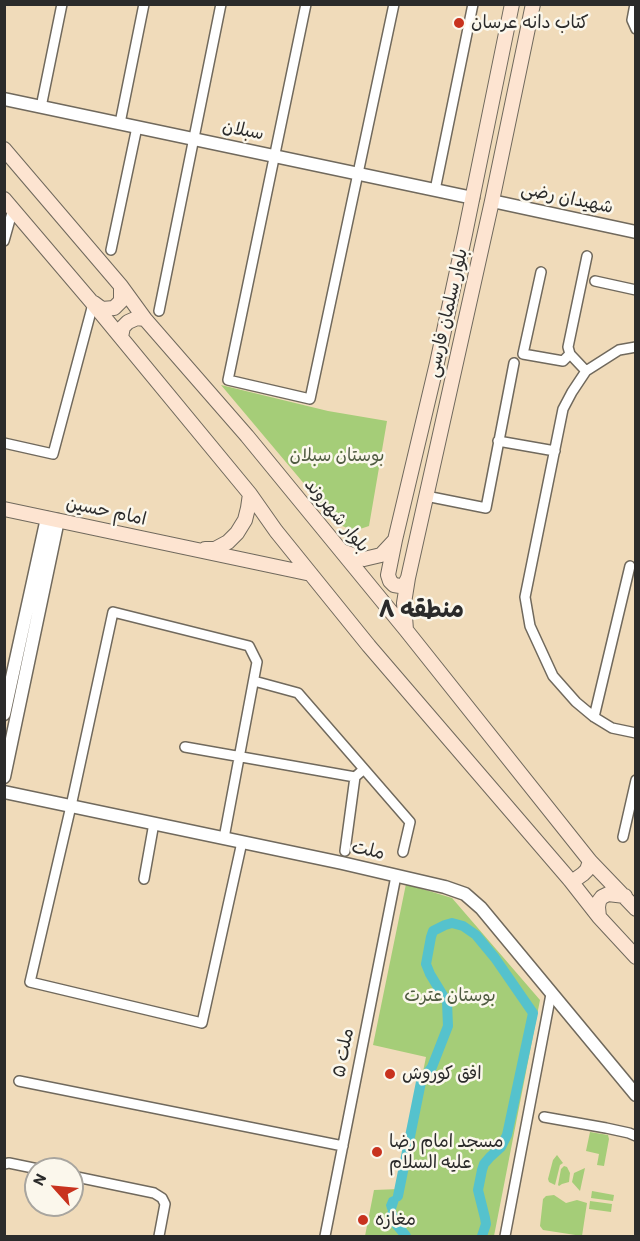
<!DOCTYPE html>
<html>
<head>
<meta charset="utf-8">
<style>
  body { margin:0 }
  #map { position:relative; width:640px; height:1241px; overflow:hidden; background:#f0dbba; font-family:Itim,sans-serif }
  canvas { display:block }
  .frame { position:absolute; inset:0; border:6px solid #2b2b2b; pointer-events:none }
  .north { position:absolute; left:24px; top:1157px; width:60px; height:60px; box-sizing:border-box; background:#fbf7ec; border:2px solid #a8a59f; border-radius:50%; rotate:297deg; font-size:16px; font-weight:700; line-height:24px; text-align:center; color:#2b2b2b }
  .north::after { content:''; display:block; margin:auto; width:21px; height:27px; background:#c8321e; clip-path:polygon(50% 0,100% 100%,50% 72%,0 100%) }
</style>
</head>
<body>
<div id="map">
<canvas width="640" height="1241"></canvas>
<div class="frame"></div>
<div class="north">N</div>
</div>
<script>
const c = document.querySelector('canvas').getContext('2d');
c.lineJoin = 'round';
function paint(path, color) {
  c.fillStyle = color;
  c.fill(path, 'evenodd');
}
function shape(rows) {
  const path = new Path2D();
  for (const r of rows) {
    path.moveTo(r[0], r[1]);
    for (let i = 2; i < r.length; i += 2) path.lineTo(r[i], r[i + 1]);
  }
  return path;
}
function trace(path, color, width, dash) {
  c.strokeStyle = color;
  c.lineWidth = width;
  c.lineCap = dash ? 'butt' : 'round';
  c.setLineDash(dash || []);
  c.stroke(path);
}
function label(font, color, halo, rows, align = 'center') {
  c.font = font + ' Itim,"Playpen Sans Arabic",sans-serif';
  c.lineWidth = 5;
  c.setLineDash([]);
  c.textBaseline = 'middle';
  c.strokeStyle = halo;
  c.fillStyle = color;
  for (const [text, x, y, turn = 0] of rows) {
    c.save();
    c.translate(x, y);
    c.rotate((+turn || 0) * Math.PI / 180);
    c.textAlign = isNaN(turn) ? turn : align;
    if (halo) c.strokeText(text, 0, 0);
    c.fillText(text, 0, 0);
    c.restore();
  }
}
const green = shape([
  [221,385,328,411,387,421,369,526,354,531,338,524],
  [406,884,452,898,540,1000,494,1236,365,1236,374,1190,399,1189,426,1057,373,1045],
  [590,1132,608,1135,609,1139,604,1166,597,1165,599,1154,586,1151],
  [557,1155,563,1163,560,1165,555,1185,549,1182,548,1179,553,1160],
  [564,1166,567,1167,570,1173,569,1182,562,1184,559,1186,558,1185,561,1169],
  [585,1168,580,1191,572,1182,574,1173],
  [592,1191,614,1195,613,1201,591,1198],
  [554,1195,566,1203,577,1200,587,1203,582,1236,543,1230,540,1226,543,1199,546,1196],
  [590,1201,612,1204,611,1212,589,1209]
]);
const water = shape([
  [393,1196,400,1197,394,1215,389,1212,387,1209,386,1205,389,1198]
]);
const canal = shape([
  [398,1196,421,1082,432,1067,448,1026,447,1002,430,974,426,964,431,937,433,931,445,925,452,923,463,926,476,935,495,958,533,1013,507,1135,501,1147,490,1157,484,1164,482,1170,478,1190,485,1218,486,1224,482,1236],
  [392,1214,396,1224,406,1236]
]);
const minor = shape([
  [306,4,228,380,310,399,394,4],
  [635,4,632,20,636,29],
  [41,107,62,4],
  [120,123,144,4],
  [435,190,473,4],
  [4,241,13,209],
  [111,250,137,127],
  [541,272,523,354,563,361,570,354],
  [595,281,636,290],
  [159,311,221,4],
  [636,347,619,350,586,371,572,392,563,409,525,597,530,626,553,676,576,702,594,717,612,728,636,733],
  [586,371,570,354,568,347,587,256],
  [498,441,555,451],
  [4,443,53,454,93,304],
  [426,496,486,508,514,363],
  [254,681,298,693,410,822,403,852],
  [594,717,630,566],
  [185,747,355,777,364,769],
  [623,837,636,780],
  [224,838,257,662,249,646,113,612,71,806,30,982,202,1023,242,842],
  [345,851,355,777],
  [144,879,154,823],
  [19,1081,343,1146],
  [544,1117,606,1128,629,1133,636,1136],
  [4,1164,9,1163,38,1169],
  [72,1176,154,1193,162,1198,165,1204,159,1236],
  [325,1236,396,876],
  [505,1236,551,994]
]);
const tertiary = shape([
  [4,99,473,198],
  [492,201,636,232],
  [4,714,47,518],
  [4,777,58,520],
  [4,792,342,863,445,887,465,894,481,908,636,1095]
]);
const secondary = shape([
  [4,149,121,286,145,319,247,436,406,630,590,861,636,909],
  [4,199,90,300,250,494,276,531,369,646,570,880,599,917,636,957],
  [94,303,102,309,114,308,121,301,121,286],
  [121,337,123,327,128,322,137,318,145,319],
  [4,509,311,574],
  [395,540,388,575,390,581,394,585,400,586,405,584,408,578],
  [205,549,215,549,228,542,237,533,245,520,248,508,250,494],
  [342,551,364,559,381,555,395,540,437,363,465,234,512,4],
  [406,630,404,603,408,578,492,201,533,4],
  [570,880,576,879,583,874,587,870,590,861],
  [599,917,598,907,599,901,602,897,608,894,625,896]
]);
const markers = [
  [459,23,6,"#c8321e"],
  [390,1074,6,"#c8321e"],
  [377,1152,6,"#c8321e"],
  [363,1220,6,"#c8321e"]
];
const poiNames = [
  ["کتاب دانه عرسان",471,23],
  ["افق کوروش",402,1074],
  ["مسجد امام رضا",389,1142],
  ["علیه السلام",389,1163],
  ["مغازه",375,1220]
];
const streetNames = [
  ["سبلان",243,131,12],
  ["شهیدان رضی",567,199,12],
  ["بلوار سلمان فارسی",448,313,-77],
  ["امام حسین",106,512,12],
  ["بلوار شهروند",336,516,50],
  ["ملت",368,851,13],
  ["ملت ۵",344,1053,-79]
];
const parkNames = [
  ["بوستان سبلان",337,456],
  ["بوستان عترت",450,996]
];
const districtNames = [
  ["منطقه ۸",421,611]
];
paint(green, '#a5cd78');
paint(water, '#55c2cd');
trace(canal, '#55c2cd', 10);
trace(minor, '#70695d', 12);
trace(tertiary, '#70695d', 15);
trace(secondary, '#70695d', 16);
trace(minor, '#fff', 9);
trace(tertiary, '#fff', 12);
trace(secondary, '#fde4d1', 14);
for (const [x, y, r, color] of markers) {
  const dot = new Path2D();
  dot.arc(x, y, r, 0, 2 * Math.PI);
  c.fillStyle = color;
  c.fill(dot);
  trace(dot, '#fbf7ec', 2);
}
label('18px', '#2b2b2b', '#fbf7ec', poiNames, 'left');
label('18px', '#2b2b2b', '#fbf7ec', streetNames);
label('18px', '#505c42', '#fbf7ec', parkNames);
label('bold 24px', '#2b2b2b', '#fbf7ec', districtNames);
</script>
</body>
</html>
